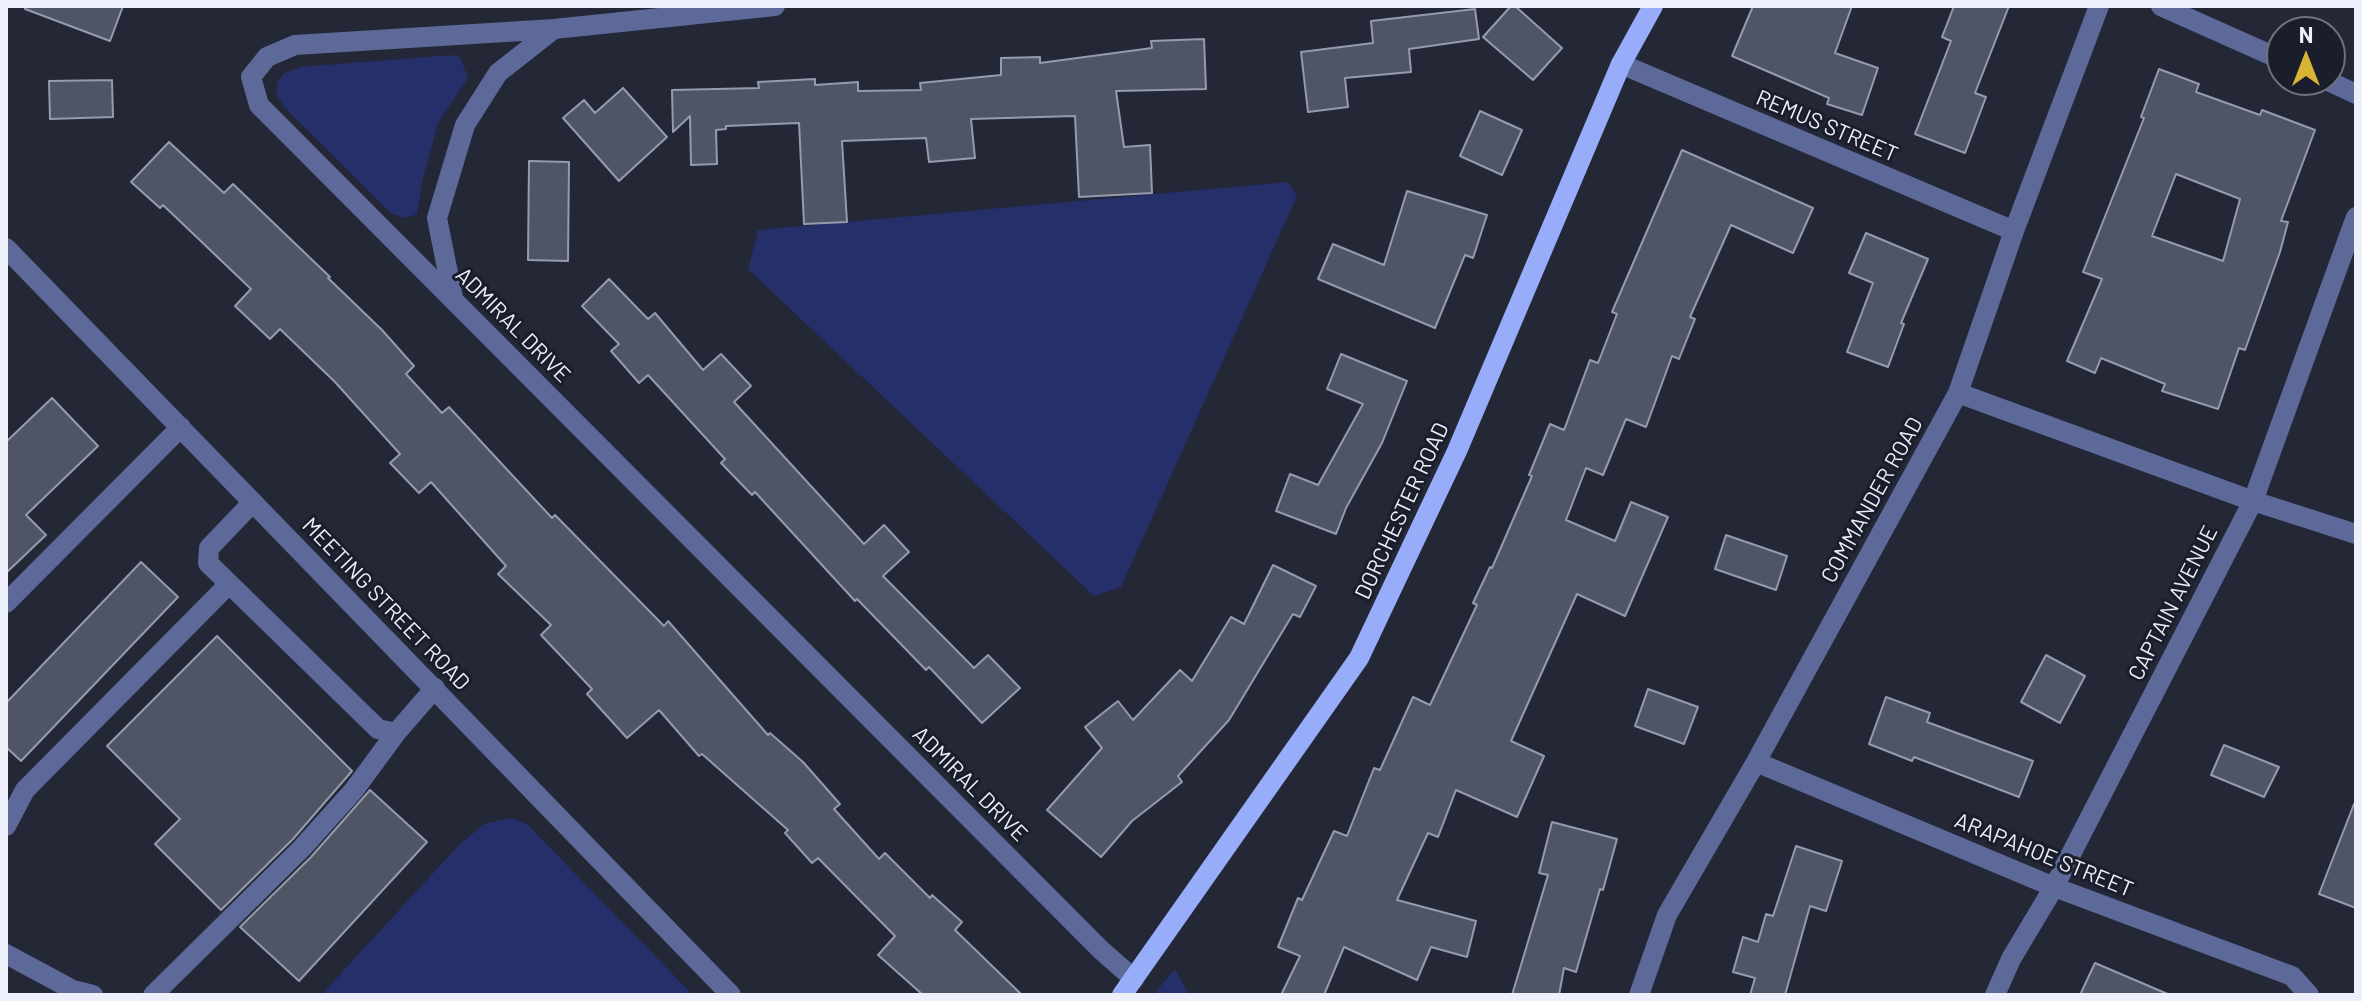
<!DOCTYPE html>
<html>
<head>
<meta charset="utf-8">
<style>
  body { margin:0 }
  #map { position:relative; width:2362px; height:1001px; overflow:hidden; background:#232736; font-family:Barlow,sans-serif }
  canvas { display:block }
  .frame { position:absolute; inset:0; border:8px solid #edf0fa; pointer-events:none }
  .north { position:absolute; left:2266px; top:16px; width:80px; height:80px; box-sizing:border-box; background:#1a1e2c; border:2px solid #6e727e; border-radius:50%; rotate:0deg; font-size:22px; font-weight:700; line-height:32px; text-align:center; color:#edf0fa }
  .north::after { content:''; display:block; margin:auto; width:28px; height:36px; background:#d8b434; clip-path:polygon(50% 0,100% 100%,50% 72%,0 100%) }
</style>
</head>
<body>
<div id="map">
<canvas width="2362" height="1001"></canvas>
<div class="frame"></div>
<div class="north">N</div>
</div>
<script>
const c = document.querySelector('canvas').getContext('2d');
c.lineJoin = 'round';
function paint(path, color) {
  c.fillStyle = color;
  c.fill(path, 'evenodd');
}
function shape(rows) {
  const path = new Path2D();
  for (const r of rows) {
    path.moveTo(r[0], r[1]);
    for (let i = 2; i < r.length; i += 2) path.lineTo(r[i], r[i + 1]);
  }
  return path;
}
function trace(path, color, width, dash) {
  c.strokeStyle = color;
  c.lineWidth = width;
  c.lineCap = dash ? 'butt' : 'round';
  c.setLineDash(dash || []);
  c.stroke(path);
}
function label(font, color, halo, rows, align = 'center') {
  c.font = font + ' Barlow,sans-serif';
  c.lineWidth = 6;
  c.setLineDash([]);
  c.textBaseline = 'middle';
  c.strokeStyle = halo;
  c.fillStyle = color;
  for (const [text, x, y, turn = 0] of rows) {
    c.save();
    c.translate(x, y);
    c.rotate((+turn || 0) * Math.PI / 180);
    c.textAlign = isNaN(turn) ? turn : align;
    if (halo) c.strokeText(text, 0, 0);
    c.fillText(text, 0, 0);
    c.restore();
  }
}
const green = shape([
  [451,55,460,57,468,78,438,123,422,182,417,214,406,218,392,214,285,108,277,96,277,83,283,74,300,67],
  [1288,182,1297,196,1121,587,1094,596,748,269,758,230],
  [511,818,527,824,693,995,321,995,458,846,484,824],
  [1175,969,1189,995,1153,995,1169,976]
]);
const building = shape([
  [25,6,123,6,110,41,25,9,25,6],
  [1511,6,1515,6,1562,48,1533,80,1483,37,1511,6],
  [1753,6,1852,6,1835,53,1878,68,1862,115,1827,104,1829,98,1732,56,1753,6],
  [1954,6,2009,6,1975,93,1986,97,1965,153,1915,134,1951,41,1942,37,1954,6],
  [1475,9,1479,39,1409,49,1411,72,1345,78,1348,107,1308,112,1301,52,1373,43,1371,21,1475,9],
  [1204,39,1206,89,1116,91,1124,147,1150,145,1152,193,1079,197,1075,116,971,119,975,158,929,162,926,138,842,141,847,222,804,224,799,123,726,126,726,129,716,130,717,164,691,165,690,116,673,132,672,90,759,88,758,82,815,79,815,85,858,82,858,91,921,90,920,83,1001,75,1001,58,1040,57,1040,63,1152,48,1151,41,1204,39],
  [2159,69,2199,84,2196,92,2260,115,2262,110,2315,130,2281,221,2288,222,2280,252,2245,350,2239,348,2218,409,2162,391,2165,384,2101,358,2095,373,2067,361,2102,279,2083,272,2144,118,2141,117,2159,69],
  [2176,174,2240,199,2223,261,2152,236,2176,174],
  [112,80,113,117,50,119,49,81,112,80],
  [623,88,667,137,619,181,563,118,584,100,595,113,623,88],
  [1480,111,1522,130,1502,175,1460,156,1480,111],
  [169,142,224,193,233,184,330,277,328,278,382,330,414,366,406,374,442,413,449,407,552,518,555,515,664,626,668,621,768,735,770,733,803,762,840,804,834,809,879,859,885,853,930,898,932,895,962,922,955,930,1022,995,923,995,878,955,895,936,818,858,812,863,785,833,788,830,702,754,699,756,659,710,627,738,587,694,592,689,541,635,551,625,498,574,506,566,431,482,419,493,390,463,400,454,335,382,280,329,270,339,235,306,251,289,163,205,160,208,131,182,169,142],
  [1682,150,1813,208,1793,253,1731,225,1690,317,1695,319,1679,359,1672,356,1646,427,1626,419,1603,475,1586,468,1566,520,1615,541,1631,502,1668,517,1625,616,1577,594,1511,741,1544,756,1517,817,1456,790,1438,837,1428,833,1397,900,1476,921,1467,957,1431,947,1417,980,1344,947,1324,995,1281,995,1300,956,1278,947,1298,898,1302,900,1334,831,1347,836,1374,768,1380,770,1413,697,1430,705,1477,605,1473,603,1490,567,1492,568,1532,476,1529,475,1550,424,1564,430,1590,360,1598,363,1617,314,1612,312,1682,150],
  [529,161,569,162,568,261,528,260,529,161],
  [1407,191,1487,215,1473,258,1465,255,1435,328,1318,279,1333,244,1384,265,1407,191],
  [1866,233,1928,259,1901,323,1904,324,1888,367,1847,352,1873,283,1849,273,1866,233],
  [609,279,648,319,655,313,703,370,721,354,751,386,734,402,864,544,884,525,909,552,883,576,974,668,988,655,1020,688,982,723,929,667,926,670,857,599,855,601,755,492,752,495,721,463,725,459,648,375,639,383,611,351,619,344,582,306,609,279],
  [1341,354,1407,381,1382,443,1346,508,1336,534,1276,511,1290,474,1318,485,1363,404,1327,389,1341,354],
  [52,398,98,446,26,515,46,535,6,573,6,442,52,398],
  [1726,535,1787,556,1776,590,1715,569,1726,535],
  [141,562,178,597,21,761,6,747,6,703,141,562],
  [1273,565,1316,586,1300,617,1293,614,1229,720,1178,776,1182,782,1132,821,1101,857,1047,810,1102,748,1085,727,1118,701,1133,720,1180,670,1192,681,1231,617,1244,624,1273,565],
  [217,636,352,771,293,839,221,910,155,844,180,819,107,746,217,636],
  [2046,655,2085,676,2060,723,2021,702,2046,655],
  [1648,689,1698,707,1684,744,1635,726,1648,689],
  [1886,697,1930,713,1927,722,2033,761,2019,797,1914,757,1912,761,1869,744,1886,697],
  [2224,745,2279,767,2264,797,2211,775,2224,745],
  [370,790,427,842,299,981,240,927,311,857,370,790],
  [2354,804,2356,804,2356,908,2319,894,2354,804],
  [1552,822,1617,839,1603,890,1600,889,1576,972,1564,968,1559,995,1512,995,1548,875,1539,873,1552,822],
  [1796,846,1842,861,1826,911,1810,906,1785,995,1750,995,1755,978,1733,972,1743,937,1758,942,1766,914,1773,916,1796,846],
  [2095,963,2170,995,2080,995,2095,963]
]);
const minor = shape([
  [775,6,554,29,295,45,267,57,251,77,259,105,1101,950,1134,979],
  [2161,6,2282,60],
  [1621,64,2014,231],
  [2326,80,2356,94],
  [6,248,731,995],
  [453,298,437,218,465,125,498,73,554,29],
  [1958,393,2253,501,2356,534],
  [253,502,209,548,208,563,378,729,396,733,435,688],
  [6,603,181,427],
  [1756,762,2054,887,2292,976,2309,995],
  [6,826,25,790,229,584],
  [6,954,73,990,93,995],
  [153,995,302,848,354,790,396,733],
  [1639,995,1667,915,1756,762,1958,393,2014,231,2099,6],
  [1995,995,2011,959,2054,887,2253,501,2356,217]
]);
const major = shape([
  [1122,995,1359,658,1457,451,1621,64,1653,6]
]);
const streetNames = [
  ["REMUS STREET",1827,126,23],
  ["ADMIRAL DRIVE",513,325,45],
  ["COMMANDER ROAD",1872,500,-61],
  ["DORCHESTER ROAD",1402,511,-65],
  ["CAPTAIN AVENUE",2173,603,-63],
  ["MEETING STREET ROAD",386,604,46],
  ["ADMIRAL DRIVE",970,784,45],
  ["ARAPAHOE STREET",2044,855,22]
];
paint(green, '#252f69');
paint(building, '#505566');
trace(building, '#959bae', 2);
trace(minor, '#5d6a99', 20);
trace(major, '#98adfa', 20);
label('22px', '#edf0fa', '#1a1e2c', streetNames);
</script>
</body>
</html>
